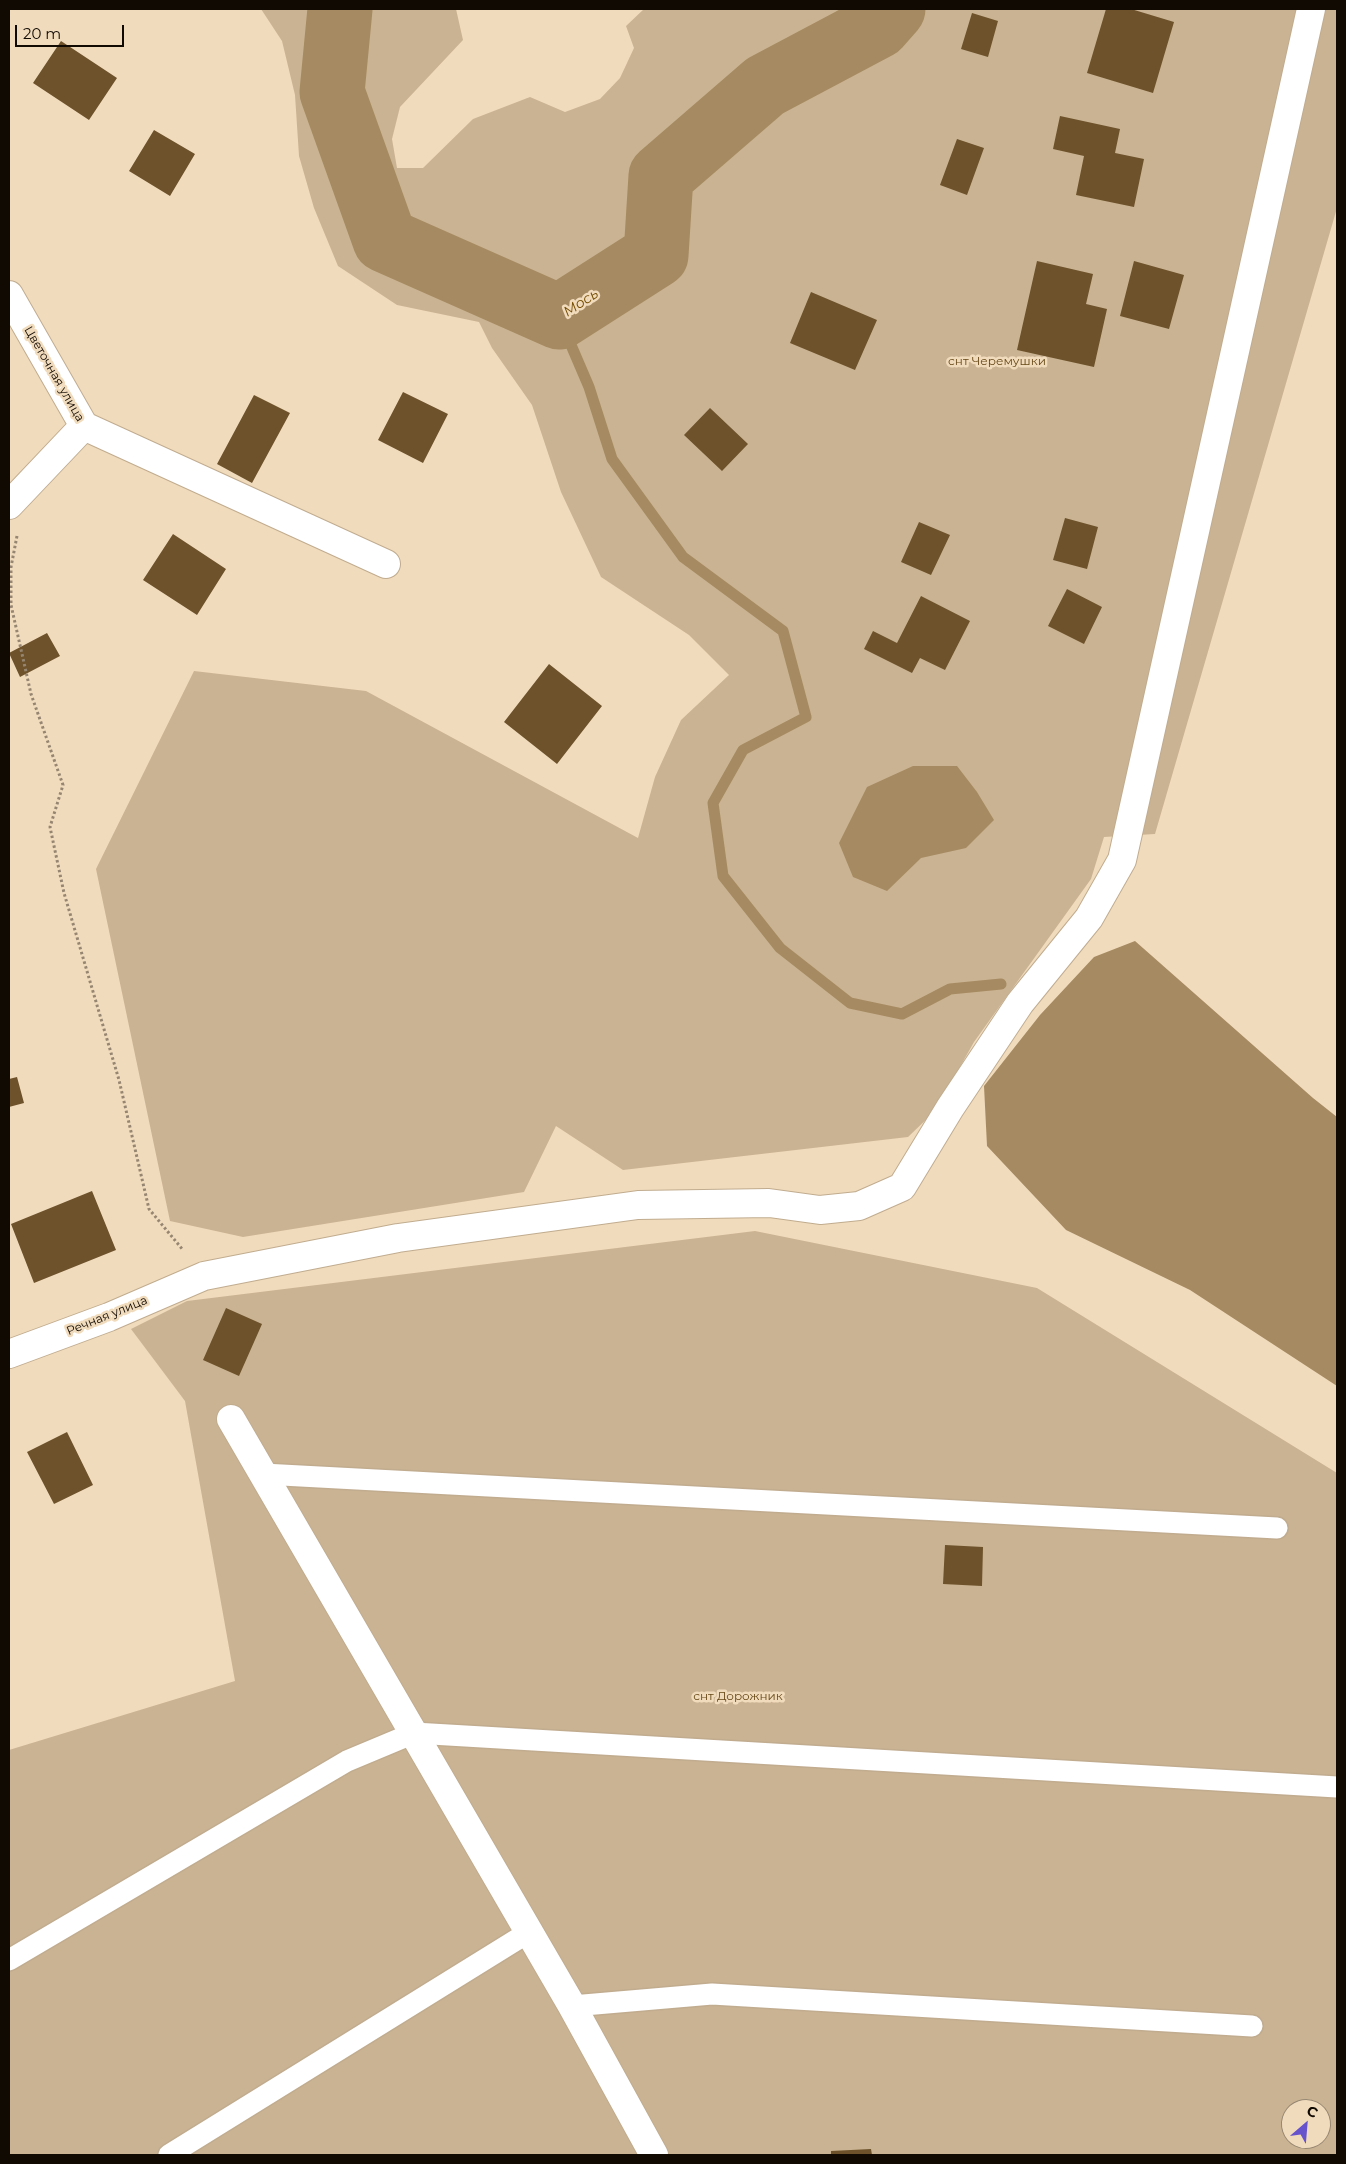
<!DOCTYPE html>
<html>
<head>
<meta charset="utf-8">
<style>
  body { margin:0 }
  #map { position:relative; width:1346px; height:2164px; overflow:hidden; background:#f1dbbd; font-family:Montserrat,sans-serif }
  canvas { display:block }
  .frame { position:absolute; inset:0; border:10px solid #110a02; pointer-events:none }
  .north { position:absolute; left:1281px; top:2099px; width:50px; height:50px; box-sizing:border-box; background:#f1dbbd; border:1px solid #978772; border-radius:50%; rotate:27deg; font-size:14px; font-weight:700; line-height:20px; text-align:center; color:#110a02 }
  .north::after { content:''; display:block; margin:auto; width:18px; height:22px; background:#6753cc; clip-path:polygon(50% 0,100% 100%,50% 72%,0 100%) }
  .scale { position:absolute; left:15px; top:25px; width:109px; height:22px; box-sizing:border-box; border:2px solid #110a02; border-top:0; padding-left:6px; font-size:15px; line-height:18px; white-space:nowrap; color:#110a02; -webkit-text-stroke:4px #f1dbbd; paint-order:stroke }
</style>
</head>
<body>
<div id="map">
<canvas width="1346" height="2164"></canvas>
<div class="frame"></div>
<div class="north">С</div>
<div class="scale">20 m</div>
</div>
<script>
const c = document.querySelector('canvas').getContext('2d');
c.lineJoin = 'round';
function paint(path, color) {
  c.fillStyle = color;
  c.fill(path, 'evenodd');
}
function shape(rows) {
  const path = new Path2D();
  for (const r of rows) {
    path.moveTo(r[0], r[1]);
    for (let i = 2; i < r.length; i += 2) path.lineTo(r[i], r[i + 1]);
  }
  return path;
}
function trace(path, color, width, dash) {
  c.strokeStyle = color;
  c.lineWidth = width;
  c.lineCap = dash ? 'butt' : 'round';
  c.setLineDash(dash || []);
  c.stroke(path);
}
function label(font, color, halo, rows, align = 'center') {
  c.font = font + ' Montserrat,sans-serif';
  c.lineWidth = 5;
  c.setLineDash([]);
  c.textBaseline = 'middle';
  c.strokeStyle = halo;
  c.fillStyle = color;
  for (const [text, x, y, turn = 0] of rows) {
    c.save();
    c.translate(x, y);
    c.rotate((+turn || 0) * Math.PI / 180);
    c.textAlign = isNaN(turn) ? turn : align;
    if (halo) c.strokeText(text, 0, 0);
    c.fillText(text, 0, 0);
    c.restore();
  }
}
const green = shape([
  [261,9,456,9,463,40,400,107,392,139,397,168,423,168,473,119,530,97,565,112,600,99,620,78,634,48,626,26,644,9,1337,9,1337,208,1155,834,1104,837,1091,879,974,1042,935,1111,908,1137,623,1170,556,1126,524,1192,243,1237,170,1221,96,869,194,671,366,691,638,838,655,777,681,720,729,675,689,635,601,577,561,492,532,405,492,348,479,322,397,305,338,266,314,208,299,156,295,95,282,41],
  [755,1231,1037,1288,1337,1473,1337,2155,9,2155,9,1750,235,1681,185,1401,131,1329,187,1301],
  [1291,2109,1321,2109,1321,2139,1291,2139]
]);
const water = shape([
  [913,766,957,766,977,792,994,820,966,848,921,858,887,891,853,877,839,843,867,787],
  [1135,941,1313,1098,1337,1117,1337,1386,1190,1290,1066,1230,987,1146,984,1086,1040,1015,1094,957]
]);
const stream = shape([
  [559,317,589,387,612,459,683,557,783,631,806,717,743,750,713,803,723,876,780,948,850,1003,902,1014,950,989,1001,984]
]);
const river = shape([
  [340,9,332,92,385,240,559,317,656,255,661,176,765,86,878,26,893,9]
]);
const building = shape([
  [1106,9,1131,9,1174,22,1153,93,1087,73],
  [972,13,998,21,988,57,961,49],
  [61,41,117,78,89,120,33,83],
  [1060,116,1120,129,1115,153,1144,159,1134,207,1076,195,1084,156,1053,149],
  [154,130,195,154,170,196,129,171],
  [957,139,984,148,967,195,940,185],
  [1037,261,1093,274,1086,304,1107,309,1094,367,1017,350],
  [1134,261,1184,275,1169,329,1120,316],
  [811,292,877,320,855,370,790,343],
  [403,392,448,414,423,463,378,440],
  [254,395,290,413,252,483,217,464],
  [710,408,748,444,722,471,684,435],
  [1065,518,1098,527,1087,569,1053,560],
  [919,522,950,535,931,575,901,562],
  [173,534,226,569,197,615,143,580],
  [1067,589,1102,607,1084,644,1048,626],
  [921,596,970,621,945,670,920,658,912,673,864,649,873,631,897,643],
  [47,633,60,656,20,677,9,653],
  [549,664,602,706,557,764,504,722],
  [17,1077,24,1103,9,1107,9,1079],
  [92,1191,116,1250,34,1283,11,1224],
  [226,1308,262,1324,239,1376,203,1360],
  [67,1432,93,1485,54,1504,27,1452],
  [945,1545,983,1547,982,1586,943,1584],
  [871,2149,872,2155,831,2155,831,2151]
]);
const path = shape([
  [17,536,11,567,11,605,31,694,63,785,50,827,64,893,119,1080,149,1209,183,1250]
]);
const lane = shape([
  [263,1474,1277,1528],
  [9,1960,347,1761,414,1733,1337,1787],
  [572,2006,712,1994,1252,2026],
  [169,2155,529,1932]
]);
const street = shape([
  [9,295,84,426],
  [84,426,386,564],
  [9,505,84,426],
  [9,1354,109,1317,204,1276,398,1238,638,1205,769,1203,820,1210,859,1206,902,1187,950,1108,1020,1003,1089,918,1122,860,1311,9],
  [231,1419,572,2006,654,2155]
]);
const parkNames = [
  ["снт Черемушки",997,361],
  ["снт Дорожник",738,1696]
];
const streetNames = [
  ["Цветочная улица",54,374,60],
  ["Речная улица",107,1316,-22]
];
const waterNames = [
  ["Мось",581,303,-33]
];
paint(green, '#cab392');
paint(water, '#a68a61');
trace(stream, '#a68a61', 11);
trace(river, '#a68a61', 65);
paint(building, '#6d522b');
trace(lane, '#c1ac8f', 24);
trace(street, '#c1ac8f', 30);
trace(path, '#968671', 3, [2.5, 2.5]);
trace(lane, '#fff', 21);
trace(street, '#fff', 28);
label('12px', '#664816', '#f1dbbd', parkNames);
label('12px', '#110a02', '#f1dbbd', streetNames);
label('italic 14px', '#734c00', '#f1dbbd', waterNames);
</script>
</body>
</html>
